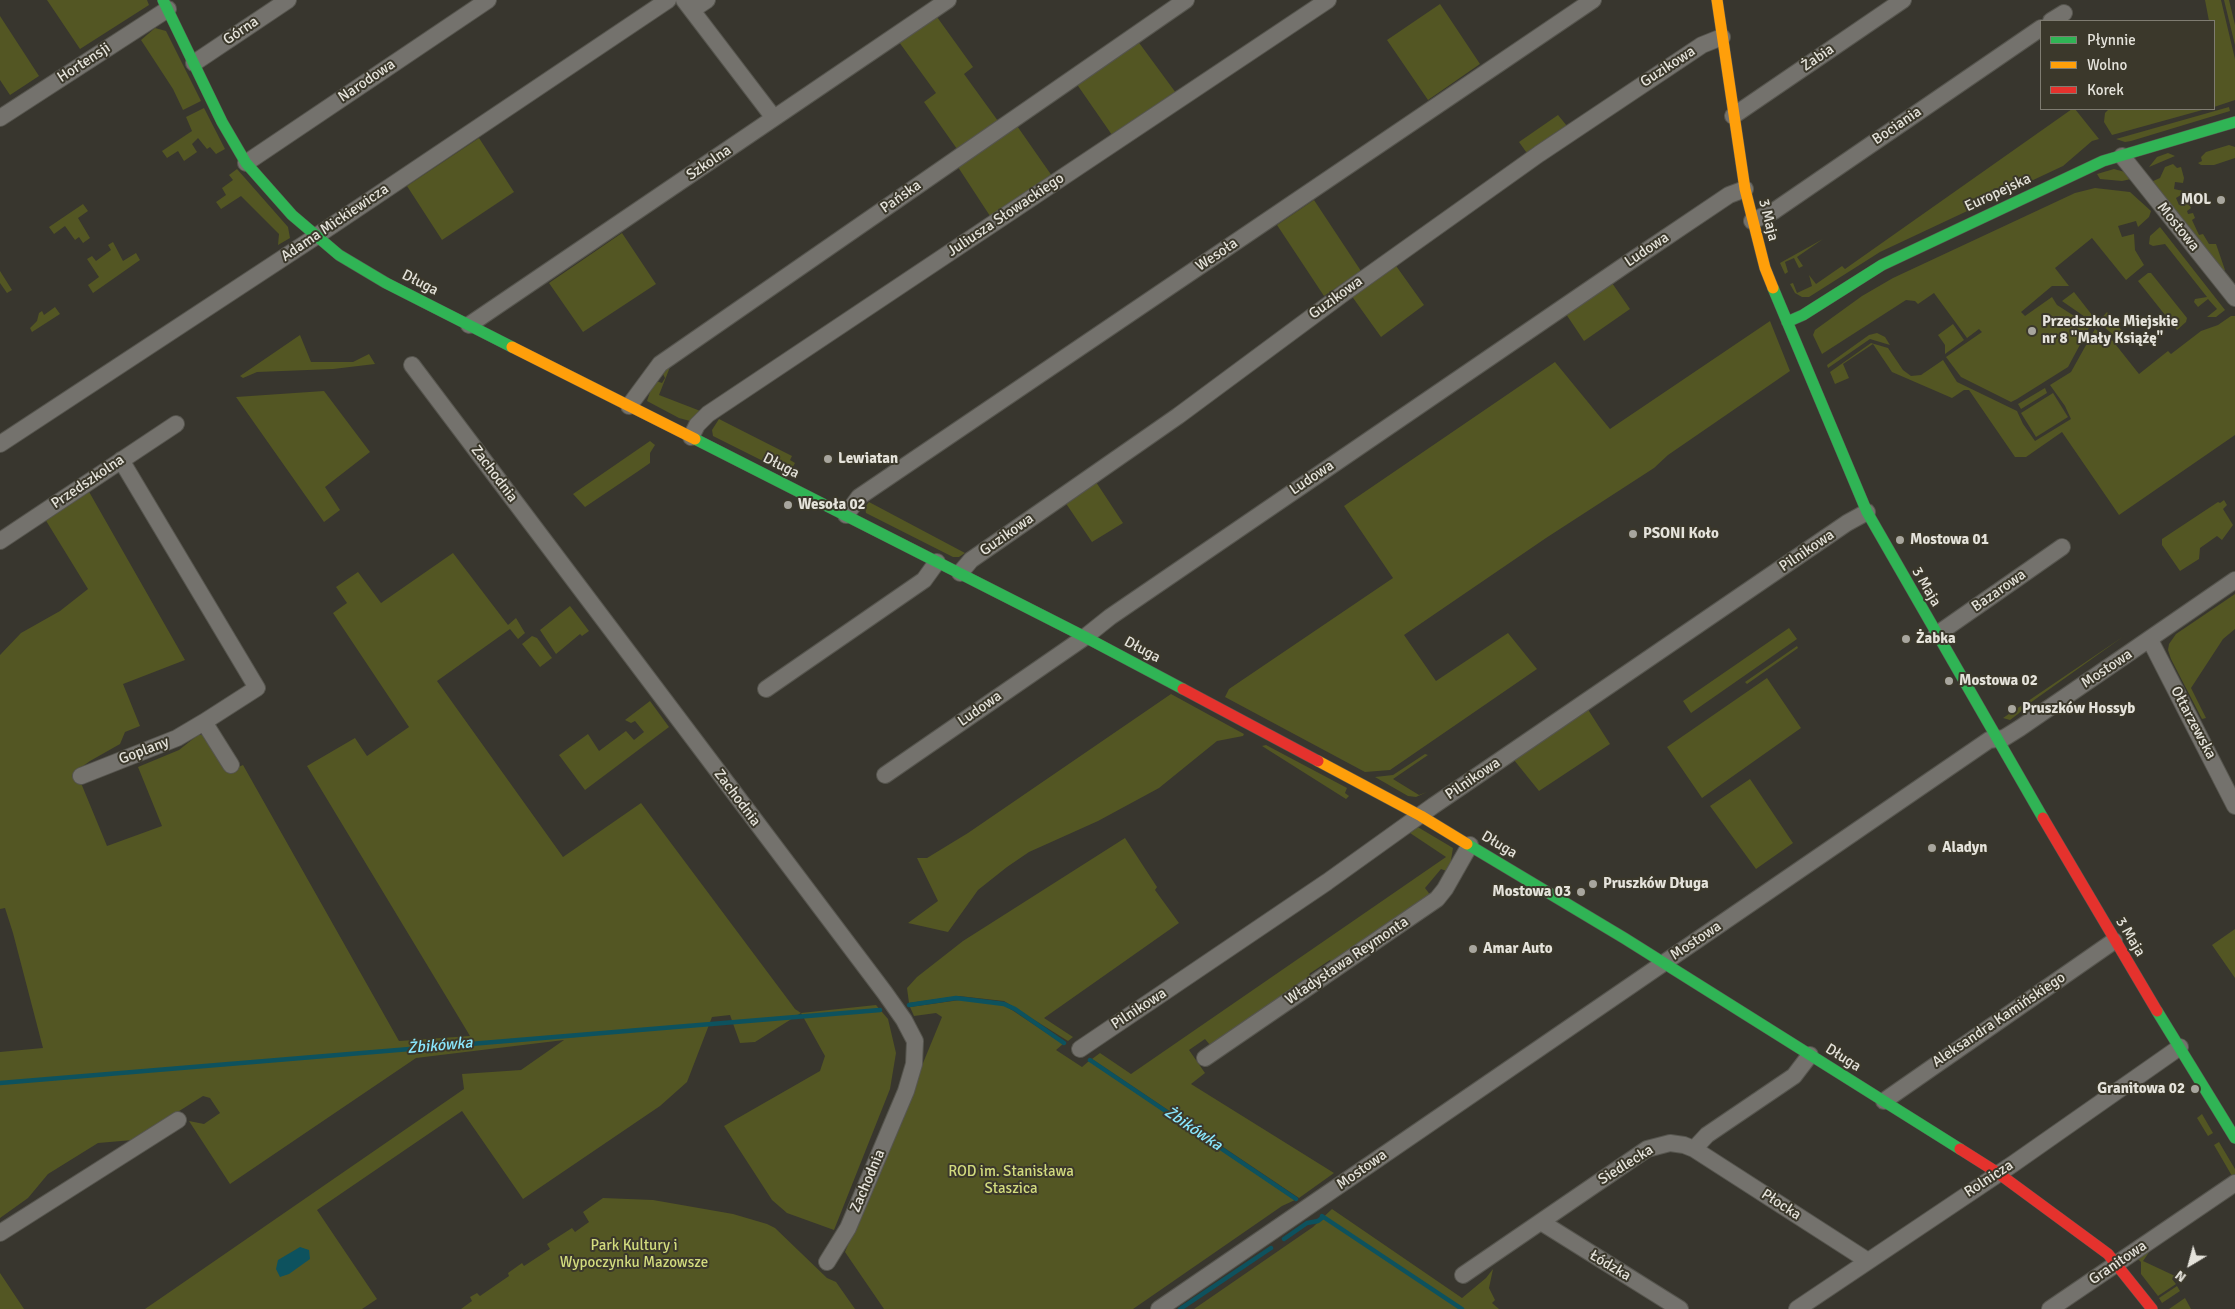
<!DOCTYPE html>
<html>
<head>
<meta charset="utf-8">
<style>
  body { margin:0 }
  #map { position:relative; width:2235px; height:1309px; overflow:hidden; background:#38362e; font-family:Signika,sans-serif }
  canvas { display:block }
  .legend { position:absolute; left:2040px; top:20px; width:175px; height:90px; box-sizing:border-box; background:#3b382b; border:1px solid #7f7c71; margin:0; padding:6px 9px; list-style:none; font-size:15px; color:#e5e3db }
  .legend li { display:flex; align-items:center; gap:10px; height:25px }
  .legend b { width:25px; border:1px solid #7f7c71 }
  .north { position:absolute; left:2165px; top:1239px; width:50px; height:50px; -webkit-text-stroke:4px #3b382b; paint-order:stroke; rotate:217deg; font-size:14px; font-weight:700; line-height:20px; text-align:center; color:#e5e3db }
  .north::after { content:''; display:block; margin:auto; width:18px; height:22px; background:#e5e3db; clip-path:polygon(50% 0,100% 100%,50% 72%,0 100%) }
</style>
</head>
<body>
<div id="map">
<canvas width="2235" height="1309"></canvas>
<ul class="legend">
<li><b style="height:6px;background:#30b455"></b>Płynnie</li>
<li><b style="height:6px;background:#ff9f0a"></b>Wolno</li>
<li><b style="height:6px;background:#e5322d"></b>Korek</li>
</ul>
<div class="north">N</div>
</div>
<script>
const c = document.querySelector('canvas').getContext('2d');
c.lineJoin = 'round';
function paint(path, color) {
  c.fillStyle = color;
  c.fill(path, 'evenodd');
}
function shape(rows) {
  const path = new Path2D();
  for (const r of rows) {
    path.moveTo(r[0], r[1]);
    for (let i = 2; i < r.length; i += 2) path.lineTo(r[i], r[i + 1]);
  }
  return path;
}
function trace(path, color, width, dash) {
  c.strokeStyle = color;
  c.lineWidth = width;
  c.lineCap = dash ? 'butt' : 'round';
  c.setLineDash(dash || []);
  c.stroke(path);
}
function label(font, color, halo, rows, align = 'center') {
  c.font = font + ' Signika,sans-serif';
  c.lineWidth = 4;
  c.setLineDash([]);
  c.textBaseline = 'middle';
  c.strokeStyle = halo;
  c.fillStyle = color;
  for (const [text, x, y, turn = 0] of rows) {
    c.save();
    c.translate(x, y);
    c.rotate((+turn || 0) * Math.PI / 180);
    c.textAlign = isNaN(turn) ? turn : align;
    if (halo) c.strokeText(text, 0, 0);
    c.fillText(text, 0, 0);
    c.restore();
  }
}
const green = shape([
  [47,0,147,0,149,5,80,49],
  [2205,0,2221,0,2235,59,2235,100,2214,107,2214,21,2209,21],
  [2224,0,2229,0,2235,25,2235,45],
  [1440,4,1480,64,1428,100,1387,40],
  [0,16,39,76,10,95,0,80],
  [937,17,973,67,964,74,998,121,957,149,924,102,936,93,899,42],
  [155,28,166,31,201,101,183,110,173,89,141,40],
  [1137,40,1176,93,1112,135,1076,83],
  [2229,107,2230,111,2131,141,2125,142,2116,139],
  [204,108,225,149,216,154,210,147,207,149,198,138,192,144,197,152,184,161,178,151,167,158,162,151,192,131,186,117],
  [2072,109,2075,109,2099,139,2092,141,2063,166,1880,252,1809,297,1802,297,1795,293,1790,284,1793,283,1797,293,1812,286,1809,275,1816,284,1842,266,1845,269],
  [2109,109,2206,109,2112,135,2104,122,2105,113],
  [1558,115,1567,126,1529,156,1519,142],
  [1015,123,1052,176,990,216,956,164],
  [479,138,514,192,442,240,407,186],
  [2229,145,2235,147,2235,158,2214,165,2201,165,2198,163,2202,161,2201,157,2206,152],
  [2168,153,2175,156,2149,167,2157,157],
  [2173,164,2177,168,2181,167,2184,178,2183,183,2175,182,2174,189,2183,191,2184,193,2176,198,2179,205,2188,201,2191,208,2187,211,2188,214,2193,213,2195,218,2192,220,2199,235,2203,234,2209,244,2216,244,2225,270,2223,271,2151,182,2160,178,2165,167],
  [237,169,288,227,290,238,278,245,279,234,241,196,221,209,216,202,226,195,222,188,233,180,229,175],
  [2114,169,2125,172,2131,179,2122,181,2100,179,2097,174],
  [2095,188,2130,192,2151,211,2149,217,2138,227,2136,221,2118,226,2122,237,2134,234,2135,250,2144,265,2126,280,2092,238,2055,268,2069,286,2052,286,2021,312,2025,316,2052,297,2057,305,2090,326,2068,367,2017,399,2011,402,1961,377,1946,357,1982,332,1979,329,1967,338,1934,293,1918,304,1915,301,1906,300,1822,354,1813,335,1815,330,1862,296,1893,278,2075,193],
  [1314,200,1361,271,1324,296,1277,225],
  [83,204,88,211,78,218,90,238,83,243,79,237,75,240,65,226,54,234,49,227],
  [2160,227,2225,310,2216,317,2207,317,2217,309,2208,299,2198,307,2194,302,2195,299,2207,297,2165,244,2153,246,2149,244,2150,236],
  [622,233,656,284,583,332,549,283],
  [1823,239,1797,257,1803,266,1799,268,1794,258,1785,262,1788,272,1785,274,1780,263],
  [113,242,123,261,136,253,140,260,93,293,88,285,99,277,87,259,92,256,96,261,111,250,108,245],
  [1394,263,1424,305,1381,337,1351,295],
  [0,271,12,290,7,293,0,283],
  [2148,273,2151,273,2187,318,2186,322,2177,330,2138,281],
  [1612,283,1630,309,1584,341,1566,314],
  [2074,292,2092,315,2088,319,2062,301],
  [55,307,60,314,32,332,30,328,37,321,39,313,42,311,44,315],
  [2107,312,2123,332,2116,337,2098,322],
  [2231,316,2235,316,2235,435,2119,515,2062,432,2026,457,2015,457,1969,390,1964,390,1952,398,1892,372,1873,344,1843,364,1849,378,1835,384,1830,372,1871,343,1888,348,1903,370,1911,376,1921,375,1943,360,1957,382,2017,411,2023,424,2035,441,2071,419,2065,406,2050,385,2071,372,2095,329,2112,340,2139,374,2168,351,2171,354,2201,331,2218,325],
  [1770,321,1790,371,1668,455,1654,468,1546,538,1404,635,1436,681,1508,633,1537,669,1390,770,1365,772,1225,697,1229,689,1393,578,1344,506,1555,362,1610,429],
  [1953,324,1964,340,1945,354,1945,345,1938,335],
  [1877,333,1885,337,1890,345,1870,339,1828,368,1827,365,1869,335],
  [300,335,311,362,353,362,369,354,375,364,333,369,257,372,243,378,240,376],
  [670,367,659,395,703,412,690,421,679,418,647,401,650,392,646,389,656,381,662,383,665,378,662,372],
  [2045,388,2047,393,2021,409,2018,404],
  [324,391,370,452,325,487,340,510,324,522,236,397],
  [2053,393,2068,417,2036,437,2021,413],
  [719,419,792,456,790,460,795,463,789,474,713,436,712,430],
  [650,441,655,445,650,453,650,463,637,472,585,507,573,494],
  [1096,482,1123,523,1092,542,1065,502],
  [88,490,185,660,123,684,140,726,125,732,120,744,90,761,76,771,107,846,162,826,138,767,179,750,198,735,203,735,229,771,243,765,399,1041,470,1036,307,766,355,738,367,756,409,727,333,613,347,603,336,587,358,572,381,603,453,553,508,625,516,618,525,633,518,639,510,629,437,681,563,857,641,803,795,1009,801,1013,876,1005,888,1019,896,1053,890,1089,834,1230,787,1213,772,1200,724,1126,820,1071,825,1056,801,1013,755,1042,740,1043,730,1015,712,1017,687,1082,660,1106,523,1199,462,1111,317,1210,377,1299,362,1309,145,1309,464,1089,462,1074,521,1070,564,1040,416,1058,230,1184,189,1121,204,1124,220,1113,210,1098,203,1096,133,1140,98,1143,48,1174,28,1198,0,1218,0,1052,43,1048,13,933,5,908,0,909,0,655,21,633,60,611,88,589,45,519],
  [2224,500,2227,505,2223,509,2233,525,2222,540,2217,536,2200,548,2199,559,2180,571,2162,545,2162,539,2218,502,2220,503],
  [869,502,965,553,959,557,953,557,866,513,865,507],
  [2235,594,2235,629,2223,639,2191,688,2206,718,2202,719,2171,659,2168,650,2169,644,2176,634],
  [570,606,589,631,582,636,580,634,556,654,540,630],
  [1789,628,1797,639,1691,713,1683,701],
  [532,636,537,638,552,658,540,667,522,644],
  [2124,636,2030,703,2018,714,2010,720,2003,718],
  [1797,646,1798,648,1747,684,1745,682],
  [1767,678,1801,728,1702,798,1667,747],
  [1171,694,1244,734,1243,736,1217,741,1159,788,1098,821,1029,852,1007,867,978,890,948,932,908,923,938,901,917,858,927,858,968,833],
  [650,701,669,727,585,790,559,755,588,734,599,751,626,731,634,740,644,732,635,721,631,723,625,720],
  [1587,708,1610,744,1539,791,1514,760],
  [1266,745,1347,788,1345,793,1349,796,1346,799,1262,746],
  [1425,754,1428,755,1393,779,1419,795,1427,792,1416,797,1408,796,1375,777,1393,775],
  [1750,779,1793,843,1756,869,1710,806],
  [1416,826,1453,848,1451,860,1455,862,1449,872,1441,869,1425,888,1431,896,1334,964,1330,960,1309,974,1313,979,1210,1045,1205,1039,1189,1050,1205,1073,1191,1084,1334,1173,1299,1198,1092,1059,1100,1053,1131,1074,1446,857,1410,833],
  [1125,838,1157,887,1155,890,1179,923,1044,1018,1073,1037,1068,1041,1004,1001,959,996,909,1003,907,988,917,977,963,941],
  [2235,929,2235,978,2212,945],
  [960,1000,989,1002,1003,1005,1012,1010,1063,1044,1056,1050,1082,1067,1089,1061,1295,1200,1282,1206,1133,1309,884,1309,845,1252,942,1017,936,1013,914,1016,910,1007],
  [2202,1114,2213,1133,2208,1136,2197,1118],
  [2219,1142,2235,1169,2235,1174,2232,1176,2214,1145],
  [603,1198,653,1200,733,1214,767,1224,775,1228,827,1278,836,1282,855,1309,461,1309,472,1301,470,1297,477,1293,480,1296,509,1276,508,1273,522,1263,524,1266,550,1249,547,1244,572,1228,575,1232,589,1222,583,1212],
  [1332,1209,1462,1298,1486,1278,1493,1269,1489,1288,1495,1300,1492,1303,1499,1309,1194,1309,1313,1227],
  [2150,1251,2143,1261,2175,1276,2172,1279,2176,1284,2158,1296,2141,1274,2141,1262,2138,1259],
  [0,1273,24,1309,0,1309],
  [2177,1286,2180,1291,2162,1303,2159,1298],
  [2185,1298,2191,1309,2169,1309]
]);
const water = shape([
  [300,1247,309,1250,310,1259,289,1274,280,1277,276,1269,278,1260]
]);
const stream = shape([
  [909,1005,956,998,1004,1004,1015,1009,1064,1043],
  [1090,1060,1296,1199],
  [0,1083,880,1010],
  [1322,1216,1462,1309],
  [1284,1239,1307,1223,1318,1221,1323,1217],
  [1180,1309,1271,1248]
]);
const street = shape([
  [684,0,774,118],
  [692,10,707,0],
  [2051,21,2064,13],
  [194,63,288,0],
  [1733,116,1903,0],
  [0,118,168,9],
  [2122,156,2235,298],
  [246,163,488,0],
  [1752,221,1774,211,2041,28],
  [469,325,948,0],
  [412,365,885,993,904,1020,915,1041,914,1064,906,1091,848,1228,827,1262],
  [629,406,660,364,1186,0],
  [691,437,697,425,708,414,1328,0],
  [0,444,315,237,668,0],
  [121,460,257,688,204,722],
  [846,515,859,497,1593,0],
  [0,541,176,424],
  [960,573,971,560,1178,416,1344,293,1539,154,1702,45,1722,37],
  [1936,635,2062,547],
  [2150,640,2235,806],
  [766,689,924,580,937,562],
  [885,775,1085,637,1110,617,1628,263,1729,195,1745,189],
  [81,776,177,738,204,722,231,765],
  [1080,1049,1327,882,1433,806,1847,523,1867,512],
  [1205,1058,1437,899,1445,889,1470,845],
  [1884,1101,2114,941],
  [1694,1149,1868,1261],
  [1541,1222,1680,1309],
  [0,1233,178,1120],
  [1463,1275,1647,1149,1670,1143,1684,1145,1694,1149,1707,1135,1794,1076,1810,1055],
  [1159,1309,1989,740,2004,738,2020,728,2235,580],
  [1797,1309,2013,1164,2180,1047],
  [2050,1309,2235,1183]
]);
const fast = shape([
  [163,0,222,122,246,163,292,215,339,255,386,283,512,347],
  [1773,288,1867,512,2043,818],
  [1787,322,1803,315,1882,265,2103,161,2235,122],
  [695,439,1085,637,1183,689],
  [1467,844,1624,938,1960,1149],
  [2157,1011,2235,1138]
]);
const slow = shape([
  [1717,0,1745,189,1765,268,1773,288],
  [512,347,695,439],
  [1318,761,1421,816,1467,844]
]);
const jam = shape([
  [1183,689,1318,761],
  [2043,818,2157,1011],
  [1960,1149,1998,1173,2108,1254,2152,1309]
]);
const markers = [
  [2221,200,5,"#a8a69e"],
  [2032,331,5,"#a8a69e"],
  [828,459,5,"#a8a69e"],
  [788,505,5,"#a8a69e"],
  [1633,534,5,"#a8a69e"],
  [1900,540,5,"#a8a69e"],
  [1906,639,5,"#a8a69e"],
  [1949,681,5,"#a8a69e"],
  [2012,709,5,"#a8a69e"],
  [1932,848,5,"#a8a69e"],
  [1593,884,5,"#a8a69e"],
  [1581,892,5,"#a8a69e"],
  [1473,949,5,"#a8a69e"],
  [2195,1089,5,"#a8a69e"]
];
const streetNames = [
  ["Górna",241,31,-34],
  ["Żabia",1818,58,-34],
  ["Hortensji",84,63,-33],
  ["Guzikowa",1668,67,-33],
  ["Narodowa",367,81,-34],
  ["Bociania",1897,126,-34],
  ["Szkolna",709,163,-34],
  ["Europejska",1998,193,-25],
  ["Pańska",901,197,-35],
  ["Juliusza Słowackiego",1006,215,-34],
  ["3 Maja",1768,220,76],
  ["Adama Mickiewicza",335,223,-34],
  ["Mostowa",2178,227,51],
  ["Ludowa",1647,250,-34],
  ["Wesoła",1217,255,-34],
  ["Długa",420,283,27],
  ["Guzikowa",1336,298,-36],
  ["Długa",781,466,27],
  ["Zachodnia",494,474,53],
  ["Ludowa",1312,478,-34],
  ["Przedszkolna",88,482,-34],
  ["Guzikowa",1007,535,-35],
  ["Pilnikowa",1807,551,-34],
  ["3 Maja",1926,587,60],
  ["Bazarowa",1999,591,-35],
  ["Długa",1142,650,28],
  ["Mostowa",2107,669,-34],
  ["Ludowa",980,709,-35],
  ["Ołtarzewska",2193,723,62],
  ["Goplany",144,751,-21],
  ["Pilnikowa",1473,779,-34],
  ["Zachodnia",737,798,53],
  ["Długa",1499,845,31],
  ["3 Maja",2130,937,59],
  ["Mostowa",1696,941,-34],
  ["Władysława Reymonta",1347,961,-34],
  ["Pilnikowa",1139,1009,-33],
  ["Aleksandra Kamińskiego",1999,1020,-34],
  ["Długa",1843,1058,32],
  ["Siedlecka",1626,1165,-32],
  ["Mostowa",1362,1170,-35],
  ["Rolnicza",1989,1179,-33],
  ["Zachodnia",868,1181,-67],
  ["Płocka",1781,1205,33],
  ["Granitowa",2118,1263,-34],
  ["Łódzka",1610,1266,31]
];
const poiNames = [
  ["MOL",2211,200,"right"],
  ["Przedszkole Miejskie",2042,322],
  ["nr 8 \"Mały Książę\"",2042,339],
  ["Lewiatan",838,459],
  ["Wesoła 02",798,505],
  ["PSONI Koło",1643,534],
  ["Mostowa 01",1910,540],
  ["Żabka",1916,639],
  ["Mostowa 02",1959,681],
  ["Pruszków Hossyb",2022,709],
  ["Aladyn",1942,848],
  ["Pruszków Długa",1603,884],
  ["Mostowa 03",1571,892,"right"],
  ["Amar Auto",1483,949],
  ["Granitowa 02",2185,1089,"right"]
];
const parkNames = [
  ["ROD im. Stanisława",1011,1172],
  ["Staszica",1011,1189],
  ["Park Kultury i",634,1246],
  ["Wypoczynku Mazowsze",634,1263]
];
const waterNames = [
  ["Żbikówka",440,1046,-5],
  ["Żbikówka",1193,1129,34]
];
paint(green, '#535623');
paint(water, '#0d525e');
trace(stream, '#0d525e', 4.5);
trace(street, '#56554e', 18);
trace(fast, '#56554e', 12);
trace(slow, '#56554e', 12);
trace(jam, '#56554e', 12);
trace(street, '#74726d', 16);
trace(fast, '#30b455', 11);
trace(slow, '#ff9f0a', 11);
trace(jam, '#e5322d', 11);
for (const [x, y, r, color] of markers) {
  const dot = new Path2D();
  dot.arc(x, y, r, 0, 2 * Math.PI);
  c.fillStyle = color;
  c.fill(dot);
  trace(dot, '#3b382b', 2);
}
label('15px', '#e5e3db', '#3b382b', streetNames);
label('bold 15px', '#e5e3db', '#3b382b', poiNames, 'left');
label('15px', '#d2db7e', '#3b382b', parkNames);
label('italic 16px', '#8ae7fe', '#3b382b', waterNames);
</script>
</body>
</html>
